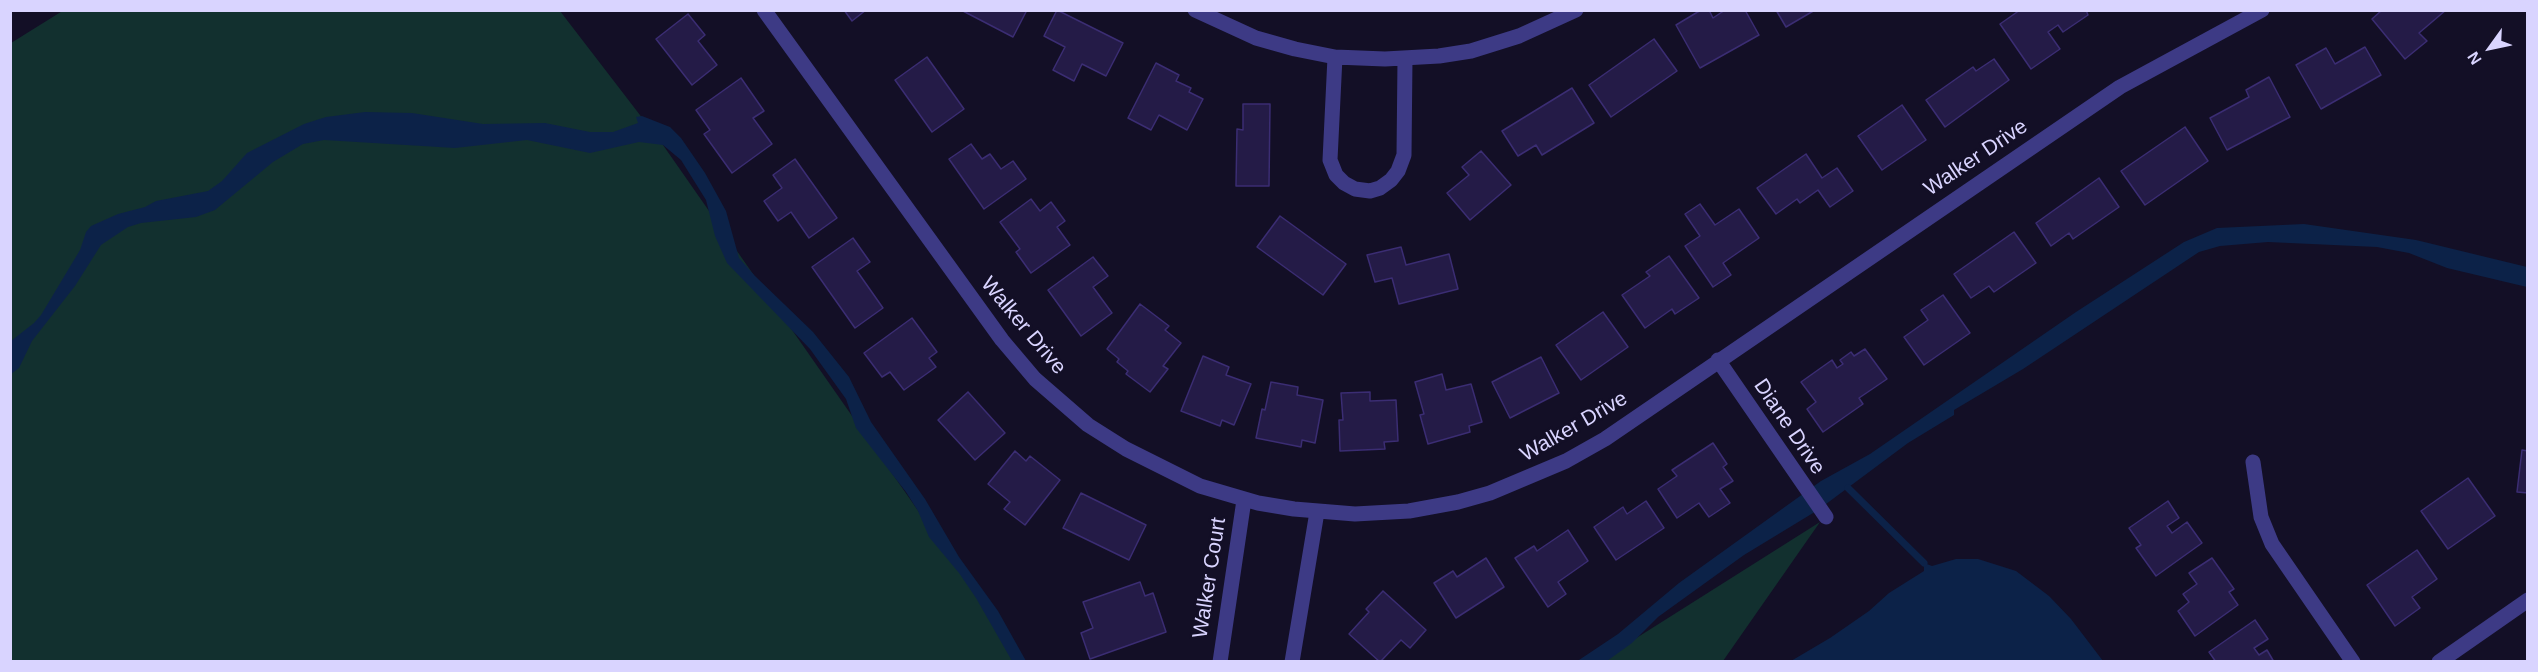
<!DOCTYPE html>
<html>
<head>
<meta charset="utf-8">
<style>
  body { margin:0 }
  #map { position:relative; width:2538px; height:672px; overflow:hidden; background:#130f26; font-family:Helvetica,sans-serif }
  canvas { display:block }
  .frame { position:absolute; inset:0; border:12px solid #d9d4ff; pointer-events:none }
  .north { position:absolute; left:2460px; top:18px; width:60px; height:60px; -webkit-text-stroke:4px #130f26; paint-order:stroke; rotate:237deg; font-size:16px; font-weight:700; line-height:24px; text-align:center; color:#d9d4ff }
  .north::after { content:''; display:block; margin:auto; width:21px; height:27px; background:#d9d4ff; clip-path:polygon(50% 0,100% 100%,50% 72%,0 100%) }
</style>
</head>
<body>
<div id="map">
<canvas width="2538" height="672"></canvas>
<div class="frame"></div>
<div class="north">N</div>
</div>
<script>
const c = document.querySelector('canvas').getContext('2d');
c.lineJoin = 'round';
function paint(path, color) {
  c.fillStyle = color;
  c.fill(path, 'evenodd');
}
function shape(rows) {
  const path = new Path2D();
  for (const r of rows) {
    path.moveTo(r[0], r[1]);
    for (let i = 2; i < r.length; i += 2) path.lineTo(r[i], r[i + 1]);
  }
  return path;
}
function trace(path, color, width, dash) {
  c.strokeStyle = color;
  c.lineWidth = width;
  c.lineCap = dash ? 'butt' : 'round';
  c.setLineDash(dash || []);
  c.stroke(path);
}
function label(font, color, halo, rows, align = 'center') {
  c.font = font + ' Helvetica,sans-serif';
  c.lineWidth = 5;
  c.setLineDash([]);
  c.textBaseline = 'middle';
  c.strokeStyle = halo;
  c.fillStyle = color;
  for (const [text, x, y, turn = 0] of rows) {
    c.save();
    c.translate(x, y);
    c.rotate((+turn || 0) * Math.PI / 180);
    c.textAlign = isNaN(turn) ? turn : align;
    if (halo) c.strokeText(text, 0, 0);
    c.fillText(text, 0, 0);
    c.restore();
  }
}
const green = shape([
  [64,10,560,11,663,145,1023,661,11,662,11,43],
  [1820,522,1723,661,1600,661]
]);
const water = shape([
  [365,112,412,113,483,124,545,123,590,132,613,132,638,123,636,117,642,116,670,127,681,138,705,173,726,211,739,258,755,276,813,332,849,377,871,422,925,499,959,557,998,611,1026,661,1012,661,976,598,959,573,929,537,918,511,906,492,856,428,846,399,810,349,727,263,715,236,706,200,681,160,663,145,639,142,590,153,527,140,455,148,324,140,303,144,273,162,215,210,196,217,141,223,128,227,101,245,75,286,32,341,19,368,11,374,11,341,34,323,41,315,80,250,86,232,91,226,118,214,145,207,156,201,208,191,222,181,247,153,304,124,326,117],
  [2304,224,2416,240,2527,267,2527,287,2447,268,2409,253,2377,247,2268,242,2220,246,2199,252,2023,369,1954,410,1954,415,1908,443,1818,510,1744,555,1658,617,1632,643,1607,661,1576,662,1618,634,1679,583,1821,481,1870,454,2076,312,2184,242,2217,228],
  [1956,559,1978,559,2016,571,2049,596,2071,619,2103,661,1791,661,1830,638,1869,611,1889,593,1924,571,1924,563,1932,566]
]);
const stream = shape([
  [1848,488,1924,563]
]);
const building = shape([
  [844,10,866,10,852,21,844,10],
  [961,10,1027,10,1013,37,961,10],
  [1057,10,1123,43,1106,76,1082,64,1074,81,1053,70,1065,47,1044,36,1057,10],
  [1701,10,1709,10,1713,18,1725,10,1745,10,1759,35,1700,68,1676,25,1701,10],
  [1776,10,1815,10,1786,27,1776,10],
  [2020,10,2086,10,2088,15,2063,32,2058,25,2048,32,2060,49,2031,69,2000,24,2020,10],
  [2382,10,2446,10,2419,33,2427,41,2405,59,2372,19,2382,10],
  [688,14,705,35,698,41,717,65,692,85,656,39,688,14],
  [1654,39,1677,71,1611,117,1589,85,1654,39],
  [2365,47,2381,75,2321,109,2296,65,2326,48,2335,64,2365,47],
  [927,57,964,109,932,132,895,80,927,57],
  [1994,59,2009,80,1945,127,1926,100,1973,67,1976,71,1994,59],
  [1156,63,1179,75,1176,81,1191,88,1189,92,1203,99,1187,130,1159,115,1151,130,1128,118,1156,63],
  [2269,77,2290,117,2227,150,2210,118,2249,97,2246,90,2269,77],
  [741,78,764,111,753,118,772,144,732,173,704,134,710,130,696,110,741,78],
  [1572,88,1594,123,1542,155,1536,145,1518,156,1502,131,1572,88],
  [1243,104,1270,104,1269,186,1236,186,1237,129,1243,130,1243,104],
  [1902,105,1926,140,1882,170,1858,136,1902,105],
  [2185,127,2208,161,2145,205,2121,171,2185,127],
  [971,144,982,159,990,154,1001,169,1013,161,1026,179,984,209,949,159,971,144],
  [1481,151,1511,185,1470,220,1447,193,1469,175,1462,167,1481,151],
  [1806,154,1822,178,1837,168,1853,191,1830,207,1818,190,1800,203,1797,199,1776,214,1757,188,1806,154],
  [795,159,837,218,809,238,791,212,778,221,764,201,782,188,773,175,795,159],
  [2099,178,2119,207,2073,239,2069,233,2051,246,2036,223,2099,178],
  [1031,199,1040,211,1051,202,1065,221,1057,227,1070,245,1031,273,1016,252,1020,249,1000,222,1031,199],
  [1700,204,1715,225,1739,209,1759,238,1723,263,1731,275,1713,287,1685,246,1700,236,1685,214,1700,204],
  [1280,216,1346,264,1323,295,1257,247,1280,216],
  [2014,232,2036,263,1994,292,1989,286,1971,298,1954,274,2014,232],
  [853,238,870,262,857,271,883,308,855,328,812,267,853,238],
  [1401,247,1406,265,1449,254,1458,289,1399,304,1392,278,1375,282,1367,255,1401,247],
  [1669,256,1699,298,1675,314,1672,309,1645,328,1622,295,1650,276,1646,272,1669,256],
  [1093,257,1108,276,1093,287,1112,313,1081,336,1048,290,1093,257],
  [1943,295,1970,333,1924,365,1904,337,1928,320,1921,310,1943,295],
  [1140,304,1169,326,1165,330,1181,343,1163,366,1168,369,1150,392,1126,374,1128,371,1117,362,1119,359,1107,349,1140,304],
  [1603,312,1628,347,1581,380,1556,345,1603,312],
  [912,318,937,352,929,358,936,367,904,390,890,372,882,377,864,353,912,318],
  [1865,349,1887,379,1859,398,1863,404,1823,432,1807,409,1816,402,1801,382,1832,360,1837,368,1843,364,1840,360,1851,352,1854,356,1865,349],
  [1203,356,1229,367,1226,375,1251,384,1234,425,1222,420,1220,426,1181,411,1203,356],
  [1541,357,1559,393,1510,418,1492,382,1541,357],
  [1442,374,1446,390,1471,384,1482,422,1469,426,1470,432,1428,444,1420,415,1424,414,1415,382,1442,374],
  [1271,382,1298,387,1297,395,1323,400,1315,443,1302,440,1301,447,1256,438,1262,409,1265,410,1271,382],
  [968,392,1005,433,975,460,938,420,968,392],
  [1370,392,1370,401,1396,400,1398,441,1384,442,1385,449,1340,451,1339,420,1343,420,1341,393,1370,392],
  [1713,443,1727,464,1723,467,1733,481,1720,489,1730,503,1709,517,1699,503,1677,518,1658,489,1677,476,1672,470,1713,443],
  [2522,450,2528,451,2528,493,2517,492,2522,450],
  [1015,451,1026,461,1030,456,1060,480,1025,525,1004,509,1010,502,988,484,1015,451],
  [2468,478,2495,516,2448,549,2421,511,2468,478],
  [1081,493,1146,525,1129,560,1063,528,1081,493],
  [1646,501,1664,528,1616,560,1594,527,1623,507,1627,514,1646,501],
  [2168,501,2179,518,2167,526,2172,533,2187,522,2202,543,2156,576,2136,548,2141,545,2129,528,2168,501],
  [1568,530,1588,561,1558,582,1566,594,1548,607,1515,558,1534,546,1537,551,1568,530],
  [2417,550,2437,579,2412,597,2420,608,2395,626,2367,585,2417,550],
  [1486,558,1504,587,1456,618,1434,583,1453,571,1457,577,1486,558],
  [2212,558,2234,589,2229,592,2238,605,2195,636,2178,611,2189,602,2183,594,2197,584,2189,573,2212,558],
  [1140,582,1145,596,1153,593,1166,632,1090,659,1081,633,1093,628,1083,602,1140,582],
  [1383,591,1426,630,1410,648,1401,640,1380,662,1349,634,1369,612,1366,609,1383,591],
  [2255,620,2268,639,2254,648,2259,655,2267,650,2274,662,2216,662,2209,652,2255,620]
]);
const street = shape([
  [764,10,1002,340,1035,379,1088,425,1126,449,1200,486,1258,503,1294,509,1355,514,1409,511,1458,502,1490,493,1566,461,1605,439,2120,87,2262,10],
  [1195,10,1256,38,1295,49,1335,57,1385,59,1439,56,1471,51,1519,36,1576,10],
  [1335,57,1330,160,1336,175,1344,183,1355,189,1370,191,1380,188,1391,180,1398,171,1404,155,1405,59],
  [1718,360,1826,517],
  [2253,462,2261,517,2272,544,2353,662],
  [1220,662,1244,500],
  [1292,662,1317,512],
  [2439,662,2528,600]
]);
const streetNames = [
  ["Walker Drive",1976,158,-34],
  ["Walker Drive",1023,326,50],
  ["Walker Drive",1574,427,-30],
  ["Diane Drive",1789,427,56],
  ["Walker Court",1210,578,-81]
];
paint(green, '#12302f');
paint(water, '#0c2248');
trace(stream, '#0c2248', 7);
paint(building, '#241b47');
trace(building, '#3b2d73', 1.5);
trace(street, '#3d3a85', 15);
label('21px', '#d9d4ff', '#130f26', streetNames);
</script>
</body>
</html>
